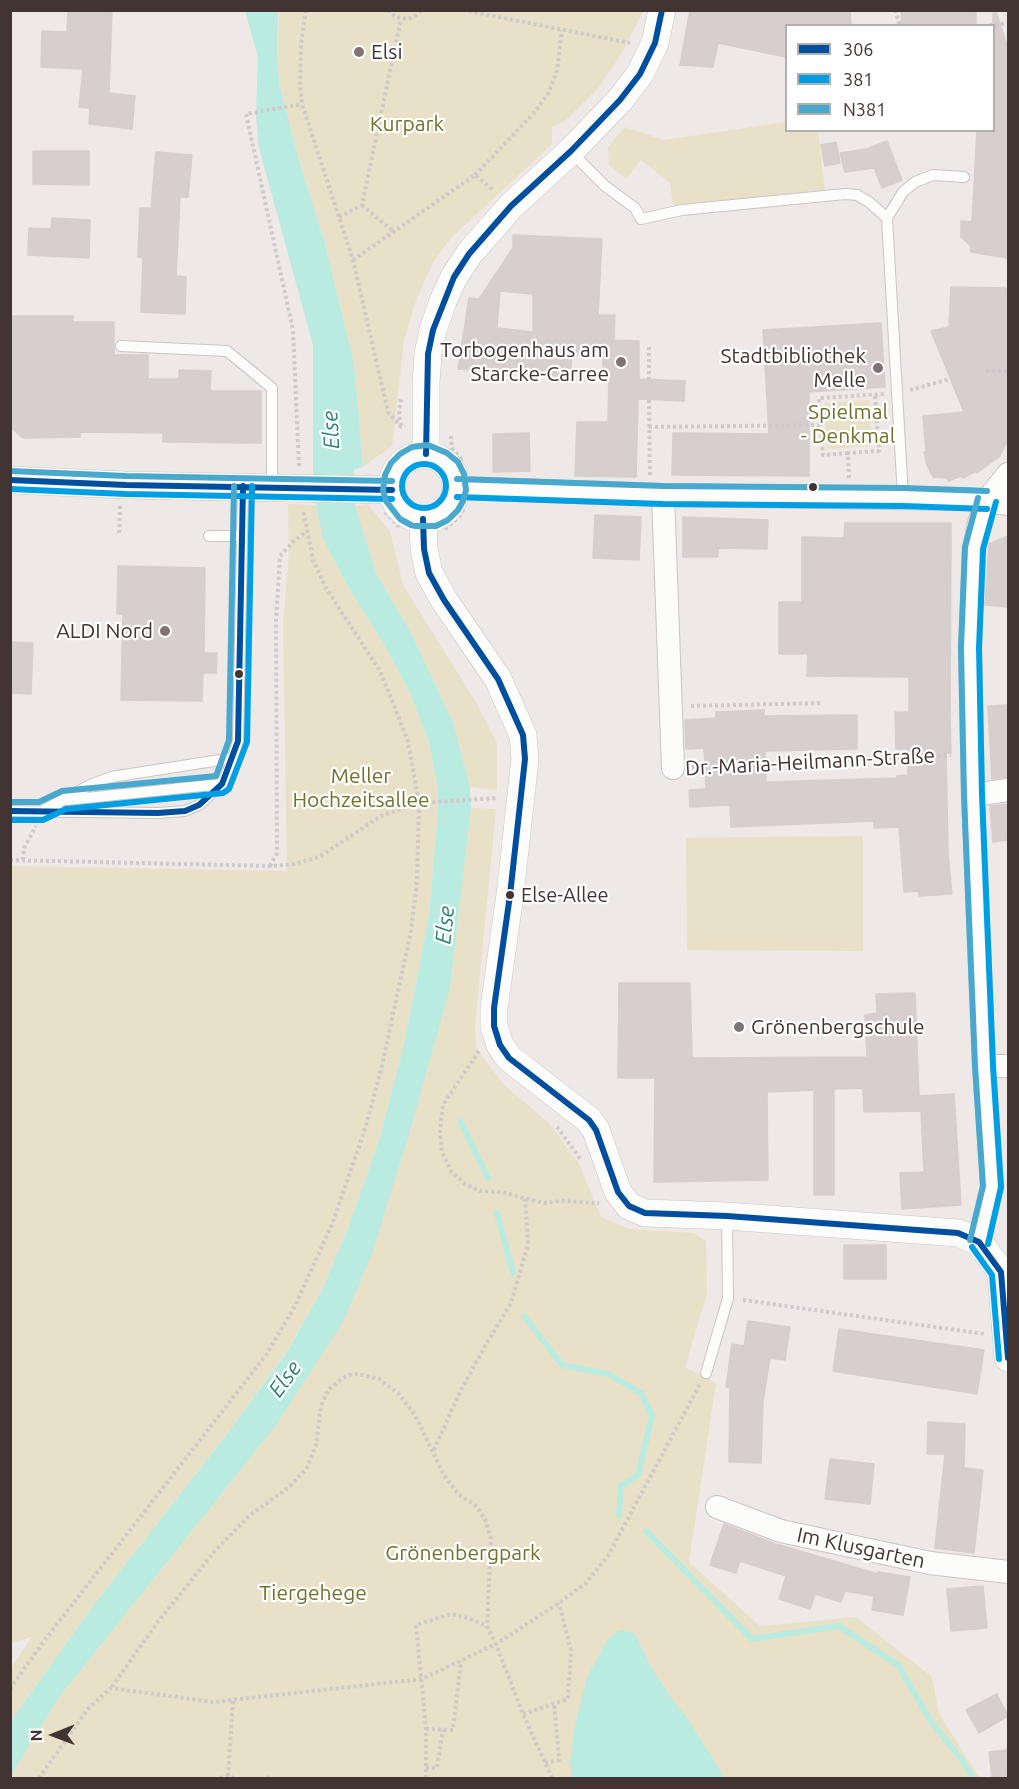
<!DOCTYPE html>
<html>
<head>
<meta charset="utf-8">
<style>
  body { margin:0 }
  #map { position:relative; width:1019px; height:1789px; overflow:hidden; background:#eee8e7; font-family:Ubuntu,sans-serif }
  canvas { display:block }
  .frame { position:absolute; inset:0; border:12px solid #433434; pointer-events:none }
  .legend { position:absolute; left:785px; top:24px; width:210px; height:108px; box-sizing:border-box; background:#fff; border:2px solid #b4aeae; margin:0; padding:8px 10px; list-style:none; font-size:18px; color:#433434 }
  .legend li { display:flex; align-items:center; gap:12px; height:30px }
  .legend b { width:30px; border:2px solid #b4aeae }
  .north { position:absolute; left:24px; top:1705px; width:60px; height:60px; -webkit-text-stroke:4px #fff; paint-order:stroke; rotate:269deg; font-size:16px; font-weight:700; line-height:24px; text-align:center; color:#433434 }
  .north::after { content:''; display:block; margin:auto; width:21px; height:27px; background:#433434; clip-path:polygon(50% 0,100% 100%,50% 72%,0 100%) }
</style>
</head>
<body>
<div id="map">
<canvas width="1019" height="1789"></canvas>
<div class="frame"></div>
<ul class="legend">
<li><b style="height:8px;background:#004f9f"></b>306</li>
<li><b style="height:8px;background:#009fe3"></b>381</li>
<li><b style="height:8px;background:#49a8ce"></b>N381</li>
</ul>
<div class="north">N</div>
</div>
<script>
const c = document.querySelector('canvas').getContext('2d');
c.lineJoin = 'round';
function paint(path, color) {
  c.fillStyle = color;
  c.fill(path, 'evenodd');
}
function shape(rows) {
  const path = new Path2D();
  for (const r of rows) {
    if (r.length === 3) {
      path.moveTo(r[0] + r[2], r[1]);
      path.arc(r[0], r[1], r[2], 0, 2 * Math.PI);
      continue;
    }
    path.moveTo(r[0], r[1]);
    for (let i = 2; i < r.length; i += 2) path.lineTo(r[i], r[i + 1]);
  }
  return path;
}
function trace(path, color, width, dash) {
  c.strokeStyle = color;
  c.lineWidth = width;
  c.lineCap = dash ? 'butt' : 'round';
  c.setLineDash(dash || []);
  c.stroke(path);
}
function label(font, color, halo, rows, align = 'center') {
  c.font = font + ' Ubuntu,sans-serif';
  c.lineWidth = 4.5;
  c.setLineDash([]);
  c.textBaseline = 'middle';
  c.strokeStyle = halo;
  c.fillStyle = color;
  for (const [text, x, y, turn = 0] of rows) {
    c.save();
    c.translate(x, y);
    c.rotate((+turn || 0) * Math.PI / 180);
    c.textAlign = isNaN(turn) ? turn : align;
    if (halo) c.strokeText(text, 0, 0);
    c.fillText(text, 0, 0);
    c.restore();
  }
}
const green = shape([
  [279,11,643,11,623,51,599,87,565,121,552,127,552,144,452,237,433,262,415,303,404,341,392,446,363,467,354,363,324,240,300,164,280,87,277,61],
  [786,122,786,130,818,131,825,190,673,205,670,183,641,160,626,179,609,165,608,147,625,127,664,140],
  [869,400,872,446,827,449,824,403],
  [288,504,316,505,323,539,346,583,385,646,409,691,429,742,438,790,437,823,429,916,404,1044,380,1137,350,1224,323,1288,287,1351,224,1438,90,1610,11,1721,11,1668,32,1637,11,1643,11,866,287,871,283,622,289,557],
  [367,504,390,531,403,585,477,704,497,743,497,790,470,787,453,722,410,631,377,575,355,506],
  [471,808,496,809,475,1026,476,1048,504,1085,549,1123,579,1164,601,1217,629,1229,694,1233,706,1241,707,1294,685,1367,716,1383,689,1562,760,1626,856,1617,932,1677,939,1714,980,1778,11,1778,10,1775,60,1696,274,1428,450,988],
  [863,836,863,951,687,950,686,838]
]);
const water = shape([
  [245,11,278,11,277,61,280,87,300,164,324,240,354,363,363,467,354,469,355,506,377,575,410,631,453,722,470,787,471,808,450,988,411,1127,372,1254,343,1322,274,1428,60,1696,11,1775,11,1721,90,1610,224,1438,287,1352,323,1288,350,1224,380,1137,404,1044,429,916,437,823,438,790,429,742,409,691,385,646,346,583,323,539,316,505,313,471,313,345,259,148,256,117,258,57],
  [621,1630,635,1634,649,1664,669,1695,688,1719,725,1778,572,1778,570,1762,575,1724,587,1677,608,1639]
]);
const stream = shape([
  [461,1122,488,1178],
  [497,1213,513,1273],
  [524,1316,562,1365,608,1374,641,1393,652,1416,638,1475,621,1486,619,1515],
  [646,1531,752,1639,839,1626,898,1665,930,1720,961,1759,973,1778]
]);
const building = shape([
  [68,10,112,10,109,93,135,96,132,129,89,124,90,108,79,107,83,69,41,67,42,31,67,32,68,10],
  [690,10,850,10,851,26,786,26,786,57,718,43,713,67,680,65,690,10],
  [901,10,976,10,976,24,902,26,901,10],
  [996,12,1008,48,1008,258,971,252,971,246,961,237,961,221,972,222,977,130,993,130,993,13,996,12],
  [887,141,902,180,882,188,874,168,845,172,840,153,867,149,887,141],
  [836,142,840,163,825,166,821,145,836,142],
  [33,151,89,151,89,185,33,184,33,151],
  [156,152,192,155,188,197,180,197,176,276,186,277,185,314,141,312,143,258,138,257,140,208,151,208,156,152],
  [52,218,90,220,89,258,28,255,29,228,51,229,52,218],
  [513,235,602,239,598,315,615,315,614,340,639,341,639,379,685,381,684,401,638,399,636,477,575,476,577,422,608,422,609,368,603,368,603,356,572,355,570,377,458,369,469,298,479,299,513,248,513,235],
  [500,291,533,294,533,332,497,328,500,291],
  [951,287,1008,288,1008,439,1000,456,977,473,976,471,963,478,961,476,949,481,947,478,933,477,927,465,924,452,926,452,923,416,964,412,931,331,949,327,951,287],
  [10,316,73,316,73,322,114,322,114,355,148,355,148,379,179,379,179,370,211,371,210,391,261,391,261,443,163,442,163,433,80,432,80,437,23,438,10,427,10,316],
  [881,323,885,387,809,392,809,476,672,475,673,433,769,434,763,330,881,323],
  [529,433,530,471,493,472,493,434,529,433],
  [595,515,641,517,639,560,593,558,595,515],
  [683,517,768,520,767,549,718,548,718,557,683,557,683,517],
  [845,523,951,523,950,722,951,753,946,753,948,854,952,894,919,896,919,891,904,892,899,827,874,828,874,821,731,827,730,805,690,807,689,790,706,789,704,748,686,749,685,720,716,718,716,712,764,710,764,716,857,715,857,749,765,751,766,782,897,778,897,776,908,775,908,749,896,749,895,712,909,712,909,677,807,676,808,654,779,654,779,602,802,602,802,537,844,538,845,523],
  [1008,536,1008,607,985,605,989,544,1008,536],
  [118,566,205,568,204,653,217,653,216,673,203,673,202,701,121,700,123,614,117,614,118,566],
  [10,642,33,643,31,694,10,693,10,642],
  [1008,705,1008,777,992,779,988,706,1008,705],
  [1008,804,1008,840,993,842,990,806,1008,804],
  [619,983,690,983,692,1058,867,1057,865,1015,877,1013,876,994,915,993,919,1096,954,1094,961,1205,902,1209,900,1173,924,1172,921,1111,864,1112,863,1088,834,1089,834,1195,814,1195,814,1090,767,1092,768,1180,654,1182,655,1078,618,1078,619,983],
  [844,1245,886,1245,886,1279,844,1279,844,1245],
  [748,1321,790,1327,785,1360,770,1358,763,1401,761,1463,729,1462,730,1388,726,1387,732,1344,744,1346,748,1321],
  [839,1329,984,1350,977,1394,833,1371,839,1329],
  [928,1422,965,1424,964,1468,983,1470,974,1553,935,1548,945,1454,927,1454,928,1422],
  [830,1459,874,1464,870,1504,825,1499,830,1459],
  [724,1524,776,1544,878,1574,878,1572,910,1577,903,1615,872,1610,874,1596,845,1591,841,1602,815,1594,810,1609,779,1599,786,1576,740,1561,736,1573,710,1565,724,1524],
  [983,1586,987,1628,951,1631,947,1589,983,1586],
  [997,1694,1008,1716,979,1733,966,1710,997,1694],
  [1008,1750,1008,1776,992,1777,989,1752,1008,1750]
]);
const path = shape([
  [306,10,301,43,300,87,302,104,353,260,388,412,401,427,405,426],
  [388,10,395,17,408,19,414,17,421,10],
  [463,10,630,43],
  [895,10,900,26],
  [983,26,1008,23],
  [475,175,535,112,549,92,557,71,562,30],
  [362,205,395,233],
  [339,217,362,205,401,19],
  [353,260,475,175,494,191],
  [649,347,649,379],
  [986,371,1008,371],
  [910,390,950,379],
  [649,400,650,476],
  [401,426,399,414,401,398],
  [649,427,821,425],
  [451,436,452,448,461,459,458,461],
  [448,451,463,467],
  [848,453,823,455,819,398,885,394],
  [299,466,293,330,246,114,302,104],
  [385,468,394,457,403,450],
  [849,478,848,453,879,451,875,395],
  [385,512,398,525,399,529],
  [445,529,459,517,464,509],
  [119,533,120,506],
  [691,706,823,703],
  [692,767,951,755],
  [10,860,270,866,294,864,319,857,381,816,419,803,498,798],
  [23,860,24,848,36,826],
  [270,866,277,853,276,620,280,556,294,541,307,531],
  [479,1051,443,1105,440,1131,442,1152,451,1171,465,1184,480,1191,501,1192,544,1203,561,1201,599,1203],
  [557,1127,581,1160],
  [743,1300,985,1334],
  [434,1450,459,1394,485,1346,511,1303,528,1244,525,1198],
  [10,1689,44,1641,266,1355,295,1306,333,1222,365,1129,381,1070,411,931,417,880,419,803,408,742,397,713,380,671,326,588,313,560,303,509],
  [523,1714,568,1699,571,1650,559,1603],
  [426,1729,453,1730,461,1662],
  [545,1763,559,1760,554,1703],
  [426,1768,437,1768,443,1730],
  [228,1776,233,1701],
  [39,1778,88,1709,111,1688,213,1702,422,1679,496,1644,487,1626,491,1539,485,1519,476,1506,458,1494,444,1475,415,1415,398,1393,379,1379,358,1374,349,1375,340,1380,328,1390,321,1406,316,1445,307,1468,289,1487,249,1516,214,1552,157,1623,111,1688],
  [220,1778,228,1776,234,1778],
  [267,1778,270,1777],
  [426,1778,426,1729,416,1625,451,1614,468,1618,487,1626],
  [552,1778,523,1714,496,1644,559,1603,586,1583,608,1556,700,1384]
]);
const service = shape([
  [571,152,605,186,635,208,641,219,682,210,845,194,857,195,869,202,887,218],
  [121,346,227,351,272,388,272,488],
  [903,497,887,218,903,192,915,182,933,175,964,177],
  [209,536,242,536],
  [67,800,221,784],
  [44,810,90,785,111,777,233,758],
  [10,811,158,813,185,811,199,805,222,784,230,766,238,741,243,487],
  [706,1373,728,1298,727,1216]
]);
const minor = shape([
  [457,488,663,495,968,499,1008,504],
  [663,495,673,768],
  [973,795,1008,790],
  [984,1066,1008,1066],
  [979,1242,992,1187,984,1066,973,795,970,648,974,548,979,523,987,500,1008,474],
  [717,1507,781,1531,930,1563,1008,1572]
]);
const tertiary = shape([
  [426,454,426,383,428,354,433,330,443,301,454,277,469,254,511,206,571,151,620,100,640,74,655,43,662,10],
  [424,487,32],
  [10,480,126,485,392,490],
  [423,519,424,549,429,573,444,600,498,679,523,735,525,759,510,895,494,1008,494,1026,500,1045,509,1058,589,1120,596,1130,618,1192,629,1206,645,1213,727,1216,958,1233,979,1242,1001,1272,1008,1358]
]);
const bus1 = shape([
  [426,454,428,354,433,330,454,277,469,254,511,206,571,151,620,100,640,74,655,43,662,10],
  [10,480,126,485,392,490],
  [423,519,424,549,429,573,444,600,498,679,523,735,525,759,510,895,494,1008,494,1026,500,1045,509,1058,589,1120,596,1130,618,1192,629,1206,645,1213,727,1216,958,1233,979,1242,1001,1272,1008,1358],
  [10,811,158,813,185,811,199,805,222,784,238,741,243,486]
]);
const bus2 = shape([
  [424,486,22],
  [10,489,126,494,392,499],
  [457,497,663,504,903,506,987,509],
  [10,820,43,820,66,809,223,793,229,789,247,742,252,486],
  [988,1244,1001,1187,993,1066,982,795,979,648,983,549,996,502],
  [972,1247,992,1275,999,1359]
]);
const bus3 = shape([
  [10,471,126,476,392,481],
  [457,479,663,486,903,488,987,491],
  [411,525,400,519,386,501,383,490,385,475,391,463,400,454,412,447,428,445,447,453,458,462,464,474,466,490,463,501,458,510,448,520,436,526,415,526],
  [10,802,39,802,62,791,216,776,229,740,234,486],
  [970,1240,983,1186,975,1066,964,795,961,648,965,547,978,498]
]);
const markers = [
  [359,52,6,"#7f7373"],
  [621,362,6,"#7f7373"],
  [878,368,6,"#7f7373"],
  [813,487,5,"#433434"],
  [165,631,6,"#7f7373"],
  [239,674,5,"#433434"],
  [510,895,5,"#433434"],
  [739,1027,6,"#7f7373"]
];
const busNames = [
  ["Else-Allee",521,895]
];
const poiNames = [
  ["Elsi",371,52,"left"],
  ["Torbogenhaus am",609,350],
  ["Starcke-Carree",609,374],
  ["Stadtbibliothek",866,356],
  ["Melle",866,380],
  ["ALDI Nord",153,631],
  ["Grönenbergschule",751,1027,"left"]
];
const parkNames = [
  ["Kurpark",407,124],
  ["Spielmal",848,412],
  ["- Denkmal",848,436],
  ["Meller",361,776],
  ["Hochzeitsallee",361,800],
  ["Grönenbergpark",463,1553],
  ["Tiergehege",313,1593]
];
const streetNames = [
  ["Dr.-Maria-Heilmann-Straße",810,762,-3],
  ["Im Klusgarten",861,1548,12]
];
const waterNames = [
  ["Else",331,430,-93],
  ["Else",445,925,-84],
  ["Else",285,1379,-54]
];
paint(green, '#e8e1c8');
paint(water, '#b9ebe0');
trace(stream, '#b9ebe0', 6);
paint(building, '#d6cfce');
trace(building, '#d6cecd', 1.5);
trace(service, '#cac4c3', 12);
trace(minor, '#cac4c3', 24);
trace(tertiary, '#cac4c3', 28);
trace(path, '#cfc9c9', 4, [3, 3]);
trace(service, '#fcfcfb', 10);
trace(minor, '#fcfcfb', 22);
trace(tertiary, '#fcfcfb', 27);
trace(bus1, '#004f9f', 6);
trace(bus2, '#009fe3', 6);
trace(bus3, '#49a8ce', 6);
for (const [x, y, r, color] of markers) {
  const dot = new Path2D();
  dot.arc(x, y, r, 0, 2 * Math.PI);
  c.fillStyle = color;
  c.fill(dot);
  trace(dot, '#fff', 2);
}
label('20px', '#433434', '#fff', busNames, 'left');
label('21px', '#433434', '#fff', poiNames, 'right');
label('21px', '#70712b', '#fff', parkNames);
label('21px', '#433434', '#fff', streetNames);
label('italic 22px', '#2a8372', '#fff', waterNames);
</script>
</body>
</html>
